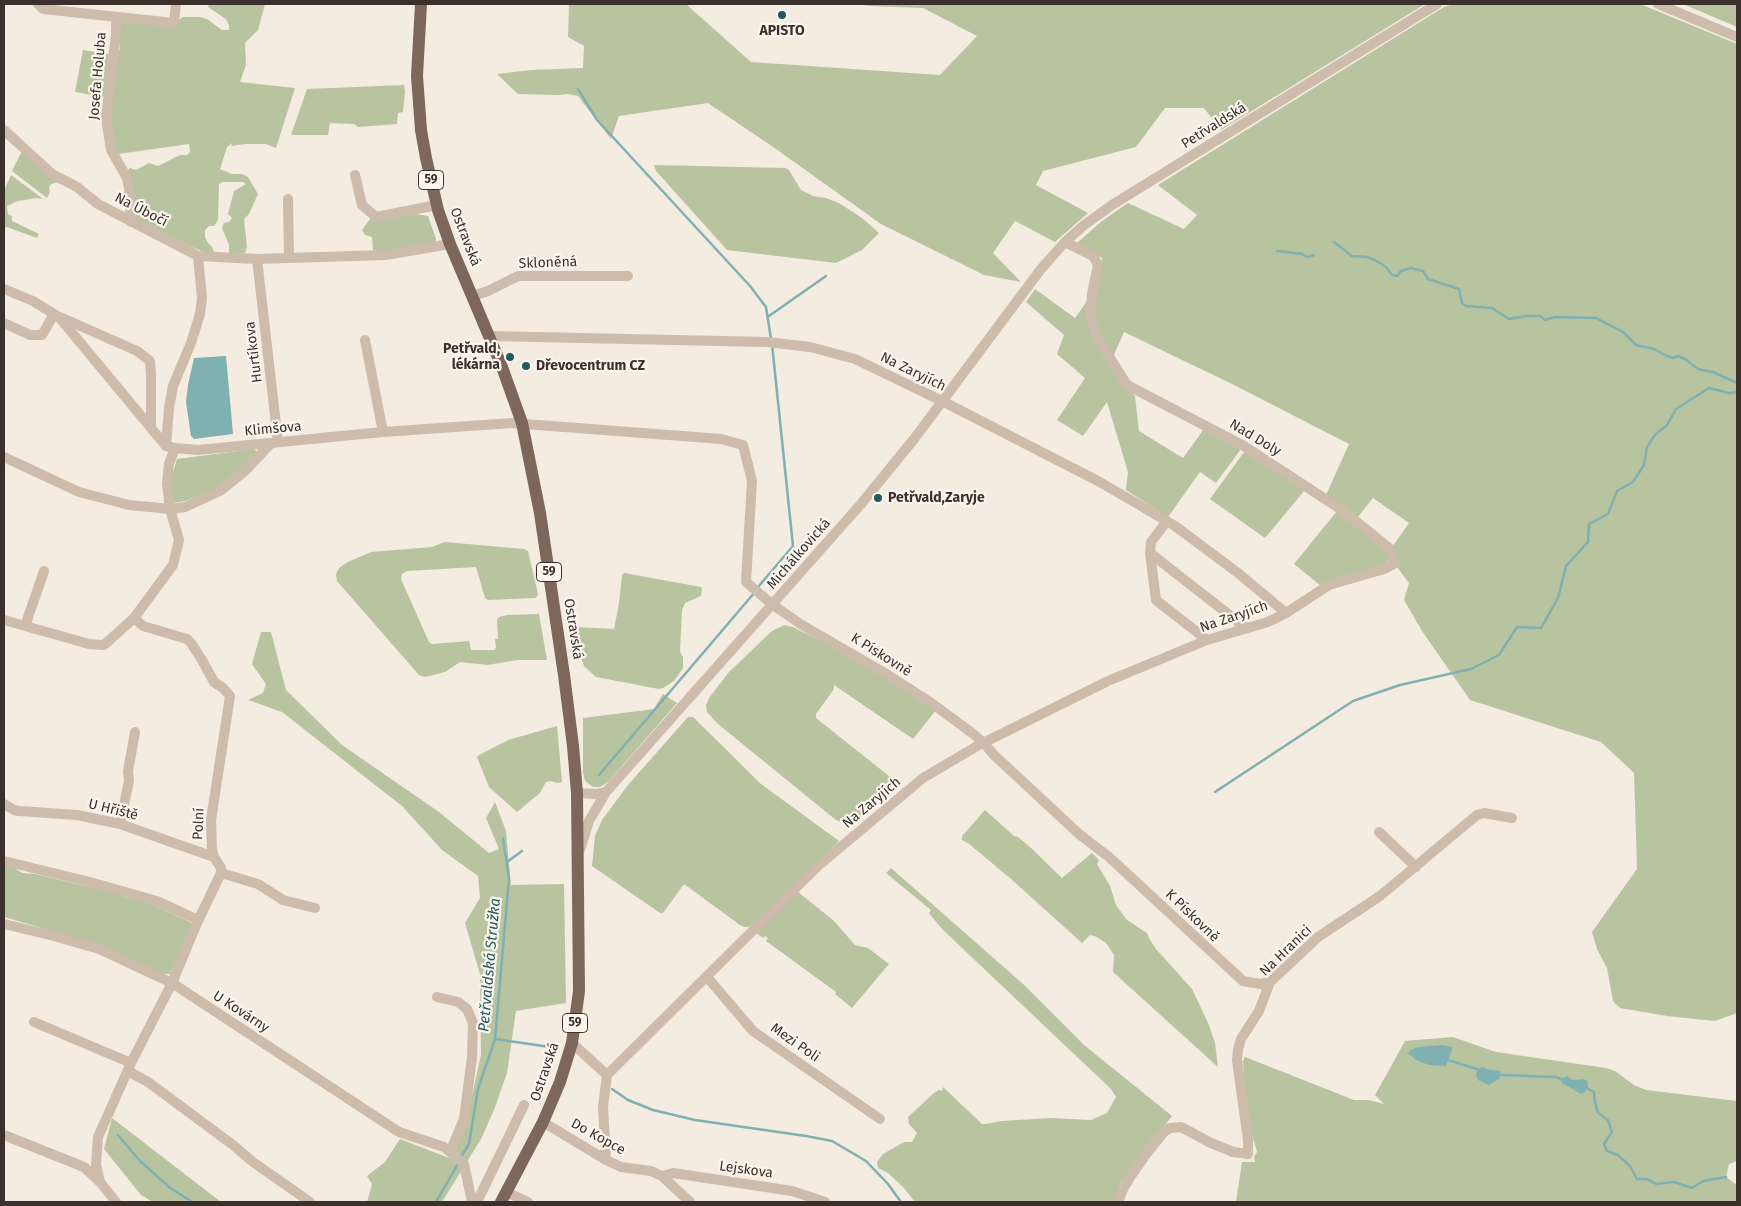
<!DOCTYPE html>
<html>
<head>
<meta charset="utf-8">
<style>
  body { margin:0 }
  #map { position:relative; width:1741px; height:1206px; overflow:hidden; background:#f4ebe1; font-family:"Fira Sans",sans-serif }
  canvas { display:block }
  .frame { position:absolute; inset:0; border:5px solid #3b302b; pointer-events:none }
</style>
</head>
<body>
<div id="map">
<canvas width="1741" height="1206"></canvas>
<div class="frame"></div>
</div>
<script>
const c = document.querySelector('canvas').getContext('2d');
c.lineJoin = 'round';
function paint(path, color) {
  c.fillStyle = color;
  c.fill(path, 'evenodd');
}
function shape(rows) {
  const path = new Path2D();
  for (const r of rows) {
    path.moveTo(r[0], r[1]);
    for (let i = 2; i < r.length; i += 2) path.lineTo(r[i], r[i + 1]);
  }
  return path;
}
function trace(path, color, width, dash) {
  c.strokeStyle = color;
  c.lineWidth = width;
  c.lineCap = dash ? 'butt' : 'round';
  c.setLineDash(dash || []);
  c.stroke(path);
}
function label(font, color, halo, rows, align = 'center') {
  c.font = font + ' "Fira Sans",sans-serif';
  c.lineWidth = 4.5;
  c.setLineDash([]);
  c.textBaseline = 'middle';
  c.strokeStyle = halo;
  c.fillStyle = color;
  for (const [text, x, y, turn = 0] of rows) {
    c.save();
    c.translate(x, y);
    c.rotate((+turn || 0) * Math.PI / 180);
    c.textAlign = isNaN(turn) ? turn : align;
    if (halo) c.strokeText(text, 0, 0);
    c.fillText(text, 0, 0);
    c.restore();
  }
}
const green = shape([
  [209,4,265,4,258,30,245,43,246,65,240,82,295,88,276,148,266,144,245,144,231,146,232,143,227,147,220,169,232,174,242,174,248,177,258,194,249,214,244,219,247,247,245,253,229,254,229,245,222,228,224,223,230,221,232,218,228,214,234,191,246,184,243,182,223,182,219,184,218,220,214,226,209,226,205,230,205,237,208,243,212,247,215,254,201,251,185,244,136,219,126,172,130,168,136,170,149,163,158,166,180,155,187,155,190,152,189,144,118,154,116,151,113,133,109,125,116,55,120,49,119,28,121,23,125,21,172,25,183,17,200,17,207,19,222,30,229,30,229,25,226,19,208,7],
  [569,4,687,5,751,62,940,75,977,36,923,8,870,6,863,5,863,4,1425,4,1221,130,1204,108,1165,108,1136,147,1043,171,1036,185,1088,213,1055,242,1015,221,993,253,1021,282,984,275,881,224,776,149,708,103,619,116,611,139,578,96,568,94,559,95,518,94,497,74,531,70,583,68,584,46,568,37],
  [1453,4,1640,4,1737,44,1737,1013,1715,1021,1667,1016,1620,1008,1613,1001,1607,968,1597,949,1592,932,1637,869,1634,773,1601,742,1470,700,1422,631,1404,600,1409,583,1397,567,1392,547,1409,523,1373,498,1358,517,1326,495,1349,444,1232,384,1124,332,1113,357,1094,322,1095,300,1102,258,1077,243,1102,221,1128,203,1184,229,1197,215,1158,185,1444,7],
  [1683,4,1737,4,1737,27],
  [83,50,109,54,104,97,75,92],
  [404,85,405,92,403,112,398,113,397,124,358,127,354,124,330,123,328,135,291,135,307,89],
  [22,151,58,182,51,184,49,187,50,192,47,198,12,171],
  [654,165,785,168,789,170,801,190,813,196,826,198,839,203,862,218,879,233,862,250,836,263,727,250,656,171],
  [11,175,43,199,36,198,18,201,7,206,8,214,12,216,12,221,39,234,37,238,4,226,4,191],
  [416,214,428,216,436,239,434,245,386,253,373,250,372,237,365,235,362,230,370,219,377,221,385,220],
  [1035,289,1075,318,1088,300,1091,334,1121,384,1135,396,1139,431,1183,458,1204,429,1241,449,1216,483,1200,472,1168,517,1126,490,1128,472,1107,402,1083,436,1057,420,1085,378,1057,354,1064,335,1026,302],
  [254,449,258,453,241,470,218,488,185,501,173,503,170,483,177,459],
  [1244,452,1305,490,1265,538,1210,499],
  [1337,511,1387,550,1390,558,1384,566,1321,586,1294,564],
  [445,542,524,549,528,551,538,594,536,598,488,600,485,598,476,567,407,571,402,574,401,579,429,642,432,644,469,641,471,650,494,650,496,648,495,639,498,639,497,619,499,617,507,615,539,614,547,660,518,660,487,665,460,662,445,672,425,677,419,675,337,581,336,574,339,568,348,562,371,552,432,547],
  [624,573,701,587,702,589,701,596,685,603,682,610,680,652,683,657,683,668,674,681,663,688,659,689,596,677,584,666,575,639,576,627,614,629,619,603,622,575],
  [784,625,793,627,855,658,936,710,913,739,834,685,834,689,816,714,816,718,899,784,855,824,849,826,836,820,718,724,707,712,706,705,709,698,729,672,772,631],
  [261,632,271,632,286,690,342,745,439,812,489,853,499,849,486,818,495,802,506,831,511,885,564,884,566,1003,516,1011,507,1073,494,1110,481,1139,442,1202,367,1202,372,1184,367,1176,385,1162,400,1139,449,1158,465,1127,481,1055,480,974,465,923,480,898,478,876,442,850,402,806,282,712,248,700,263,693,266,684,252,664],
  [663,694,677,703,608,782,600,787,593,787,585,781,583,772,583,718,654,709],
  [688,717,693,717,761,784,839,841,752,927,745,927,740,925,684,884,663,913,660,913,592,866,595,836,602,820,628,785],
  [557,726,562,782,557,783,550,781,546,782,540,793,517,812,489,787,477,757,479,755,508,740],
  [985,810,1014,836,1018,837,1030,847,1062,878,1092,853,1099,860,1097,864,1110,886,1116,905,1127,920,1147,933,1150,940,1156,949,1192,989,1209,1025,1215,1043,1218,1067,1113,972,1114,955,1106,943,1095,936,1090,935,1082,943,1011,879,968,843,962,840,962,836],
  [4,865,13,867,22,873,35,874,115,893,127,898,129,897,154,905,190,922,192,924,172,972,170,974,163,974,100,945,4,917],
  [891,868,1022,983,1084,1045,1172,1116,1121,1182,1114,1202,915,1202,903,1187,888,1173,878,1168,877,1162,883,1154,904,1142,912,1142,917,1133,909,1124,908,1117,934,1093,939,1090,942,1091,943,1087,982,1124,985,1124,1001,1121,1050,1118,1091,1120,1107,1113,1116,1097,1111,1089,942,929,929,913,931,910,886,873],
  [798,892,833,920,855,945,868,948,889,964,852,1008,835,994,836,992,766,941,768,938,765,936,763,938,756,933],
  [1453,1037,1496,1052,1606,1068,1615,1071,1634,1085,1646,1090,1737,1101,1737,1161,1729,1164,1726,1177,1737,1185,1737,1202,1236,1202,1242,1162,1255,1162,1254,1157,1257,1152,1252,1135,1244,1079,1243,1061,1245,1057,1354,1100,1369,1100,1384,1104,1375,1095,1405,1041],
  [112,1118,221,1202,153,1202,141,1195,104,1149]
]);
const water = shape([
  [226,356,233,434,194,439,191,436,186,402,188,385,194,358],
  [1443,1045,1453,1047,1446,1066,1429,1065,1416,1060,1408,1053,1411,1050,1418,1047],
  [1482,1067,1490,1070,1501,1071,1499,1079,1489,1085,1478,1080,1476,1075,1477,1070],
  [1567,1076,1573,1080,1584,1079,1587,1081,1588,1085,1585,1092,1581,1094,1562,1083,1561,1079]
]);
const stream = shape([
  [578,89,597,120,750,286,766,307,771,339],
  [1334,242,1352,256,1367,257,1375,260,1386,267,1392,275,1397,276,1401,271,1411,268,1423,271,1428,279,1459,289,1462,303,1466,306,1492,308,1509,319,1526,316,1540,316,1545,320,1555,317,1596,318,1623,332,1636,345,1654,349,1667,356,1673,358,1678,356,1685,359,1698,369,1713,372,1737,383],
  [1277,251,1302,254,1307,257,1314,255],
  [769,316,826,276],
  [758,587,793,546,772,344],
  [599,775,755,592],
  [1215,792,1353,701,1400,685,1471,669,1499,655,1517,627,1541,628,1558,598,1566,566,1588,542,1589,524,1608,514,1617,491,1633,482,1644,465,1647,447,1655,435,1667,425,1676,409,1709,388,1729,393,1737,392],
  [507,862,522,851],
  [495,1039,557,1048],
  [1448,1060,1480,1070],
  [1500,1075,1556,1077,1561,1079],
  [1587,1088,1594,1092,1595,1103,1598,1113,1608,1120,1612,1132,1604,1144,1607,1151,1618,1155,1630,1166,1637,1179,1646,1179,1657,1184,1674,1182,1692,1188,1703,1181,1726,1177],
  [612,1089,628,1100,653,1110,695,1120,806,1136,832,1141,866,1161,888,1184,901,1202],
  [118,1135,139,1160,169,1187,192,1202],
  [461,1157,469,1144,478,1089,495,1039,509,879,503,838],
  [436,1202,459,1162]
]);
const minor = shape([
  [38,4,43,9,174,23,176,4],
  [1658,4,1737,37],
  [116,17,116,35,106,117,111,150,127,178,129,188,131,222],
  [4,130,52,174,77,187,98,204,198,256,257,259,385,255,450,244],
  [355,175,362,205,376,217,437,205],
  [288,199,289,257],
  [1065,242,1093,256,1098,265,1092,294,1090,318,1098,339,1127,385,1244,446,1342,510,1389,548,1395,563,1384,569,1329,585,1286,613],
  [257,259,278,442],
  [4,289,33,301,59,317,166,446,175,448,198,450,383,432,512,423,721,439,743,445,752,481,746,582,773,605,802,625,883,672,930,702,972,733,984,743,994,755,1079,834,1109,857,1148,893,1243,981,1260,984,1270,982],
  [473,296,488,291,518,276,628,276],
  [60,317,137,351,150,361,151,374,151,426],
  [4,323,30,335,42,335,54,314],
  [489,336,767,342,810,347,855,359,942,401,1098,481,1136,503,1175,526,1238,573,1286,613,1268,622,1207,640,1108,681,979,745,923,778,818,866,607,1075,572,1043],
  [365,340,383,432],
  [166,446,169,408,173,386,191,343,200,314,202,298,198,256],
  [4,457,79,492,129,505,170,509,185,507,220,491,246,470,271,443],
  [1167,521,1151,542,1150,553,1156,600,1207,640],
  [1150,553,1246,628],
  [4,620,89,644,104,645,134,618,173,565,179,540,170,509,167,484,169,464,175,448],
  [25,626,44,571],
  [577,793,597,794,606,792],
  [4,804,14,810,19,811,77,815,120,824,214,857],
  [120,824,129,781,128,771,135,732],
  [1379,832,1416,867],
  [580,850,589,821,606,792,861,504,914,439,1041,269,1065,242,1083,226,1112,205,1437,4],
  [4,861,90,882,157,901,198,920],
  [221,873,258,884,283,900,315,908],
  [4,924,54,936,99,949,172,983,399,1132,444,1147,464,1164,472,1202],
  [707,977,753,1031,880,1119],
  [437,997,458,1002,467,1009,473,1023,472,1057,464,1119,450,1152],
  [34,1022,131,1063],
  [128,1071,148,1082,233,1145,253,1162,310,1202],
  [543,1122,606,1160,621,1167,651,1171,662,1176,690,1202],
  [4,1135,84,1167,100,1182],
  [606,1160,603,1107,607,1075],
  [662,1176,673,1173,792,1191,825,1202],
  [506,1192,528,1202],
  [116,1202,100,1182,96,1165,98,1137,131,1063,172,983,197,923,221,873,221,868,214,857,212,850,211,820,230,696,223,688,214,682,202,660,191,643,187,639,143,626,134,618],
  [477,1202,524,1105],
  [1118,1202,1124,1187,1131,1176,1147,1153,1164,1132,1170,1128,1181,1127,1211,1143,1233,1152,1248,1154,1248,1140,1237,1060,1238,1049,1241,1039,1259,1011,1270,982,1318,937,1380,896,1477,815,1484,813,1512,818]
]);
const major = shape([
  [421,4,417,76,421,130,426,158,438,210,450,244,502,367,522,423,540,513,564,675,573,746,577,793,579,991,572,1043,560,1082,543,1122,501,1202]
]);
const markers = [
  [782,15,5,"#1f5a5e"],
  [510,357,5,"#1f5a5e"],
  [526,366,5,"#1f5a5e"],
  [878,498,5,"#1f5a5e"]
];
const shields = [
  [431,180,25],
  [549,572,25],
  [575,1023,25]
];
const shieldNames = [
  ["59",431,180],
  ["59",549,572],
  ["59",575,1023]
];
const poiNames = [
  ["APISTO",782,31,"center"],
  ["Petřvald,",500,349,"right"],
  ["lékárna",500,365,"right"],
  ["Dřevocentrum CZ",536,366],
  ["Petřvald,Zaryje",888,498]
];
const streetNames = [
  ["Josefa Holuba",98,76,-85],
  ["Petřvaldská",1214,126,-32],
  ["Na Úbočí",141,210,27],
  ["Ostravská",465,237,69],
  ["Skloněná",548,263,-2],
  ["Hurtíkova",254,352,-97],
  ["Na Zaryjích",913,372,26],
  ["Klimšova",273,429,-5],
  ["Nad Doly",1255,438,31],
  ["Michálkovická",799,554,-49],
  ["Na Zaryjích",1234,617,-19],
  ["Ostravská",573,629,81],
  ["K Pískovně",881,655,32],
  ["Na Zaryjích",872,803,-40],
  ["U Hřiště",113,810,14],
  ["Polní",199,824,-87],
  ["K Pískovně",1192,916,44],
  ["Na Hranici",1286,951,-44],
  ["U Kovárny",241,1012,33],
  ["Mezi Poli",795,1043,35],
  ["Ostravská",545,1072,-71],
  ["Do Kopce",598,1137,29],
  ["Lejskova",746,1170,8]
];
const waterNames = [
  ["Petřvaldská Stružka",490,965,-85]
];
paint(green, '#b8c4a0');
paint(water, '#7fb0b2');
trace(stream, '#7fb0b2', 2.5);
trace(minor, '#cdbbac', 10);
trace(major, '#7d675c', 12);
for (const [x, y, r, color] of markers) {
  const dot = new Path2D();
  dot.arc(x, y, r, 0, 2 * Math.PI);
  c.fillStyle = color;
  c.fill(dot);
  trace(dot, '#fbf5ee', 2);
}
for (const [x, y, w] of shields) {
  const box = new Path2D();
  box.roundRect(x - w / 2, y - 9.5, w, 19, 4);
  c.fillStyle = '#fbf5ee';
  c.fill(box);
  trace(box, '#3b302b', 1);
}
label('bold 12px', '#3b302b', null, shieldNames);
label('bold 14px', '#3b302b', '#fbf5ee', poiNames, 'left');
label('14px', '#3b302b', '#fbf5ee', streetNames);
label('italic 15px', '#1f5a5e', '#fbf5ee', waterNames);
</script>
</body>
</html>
